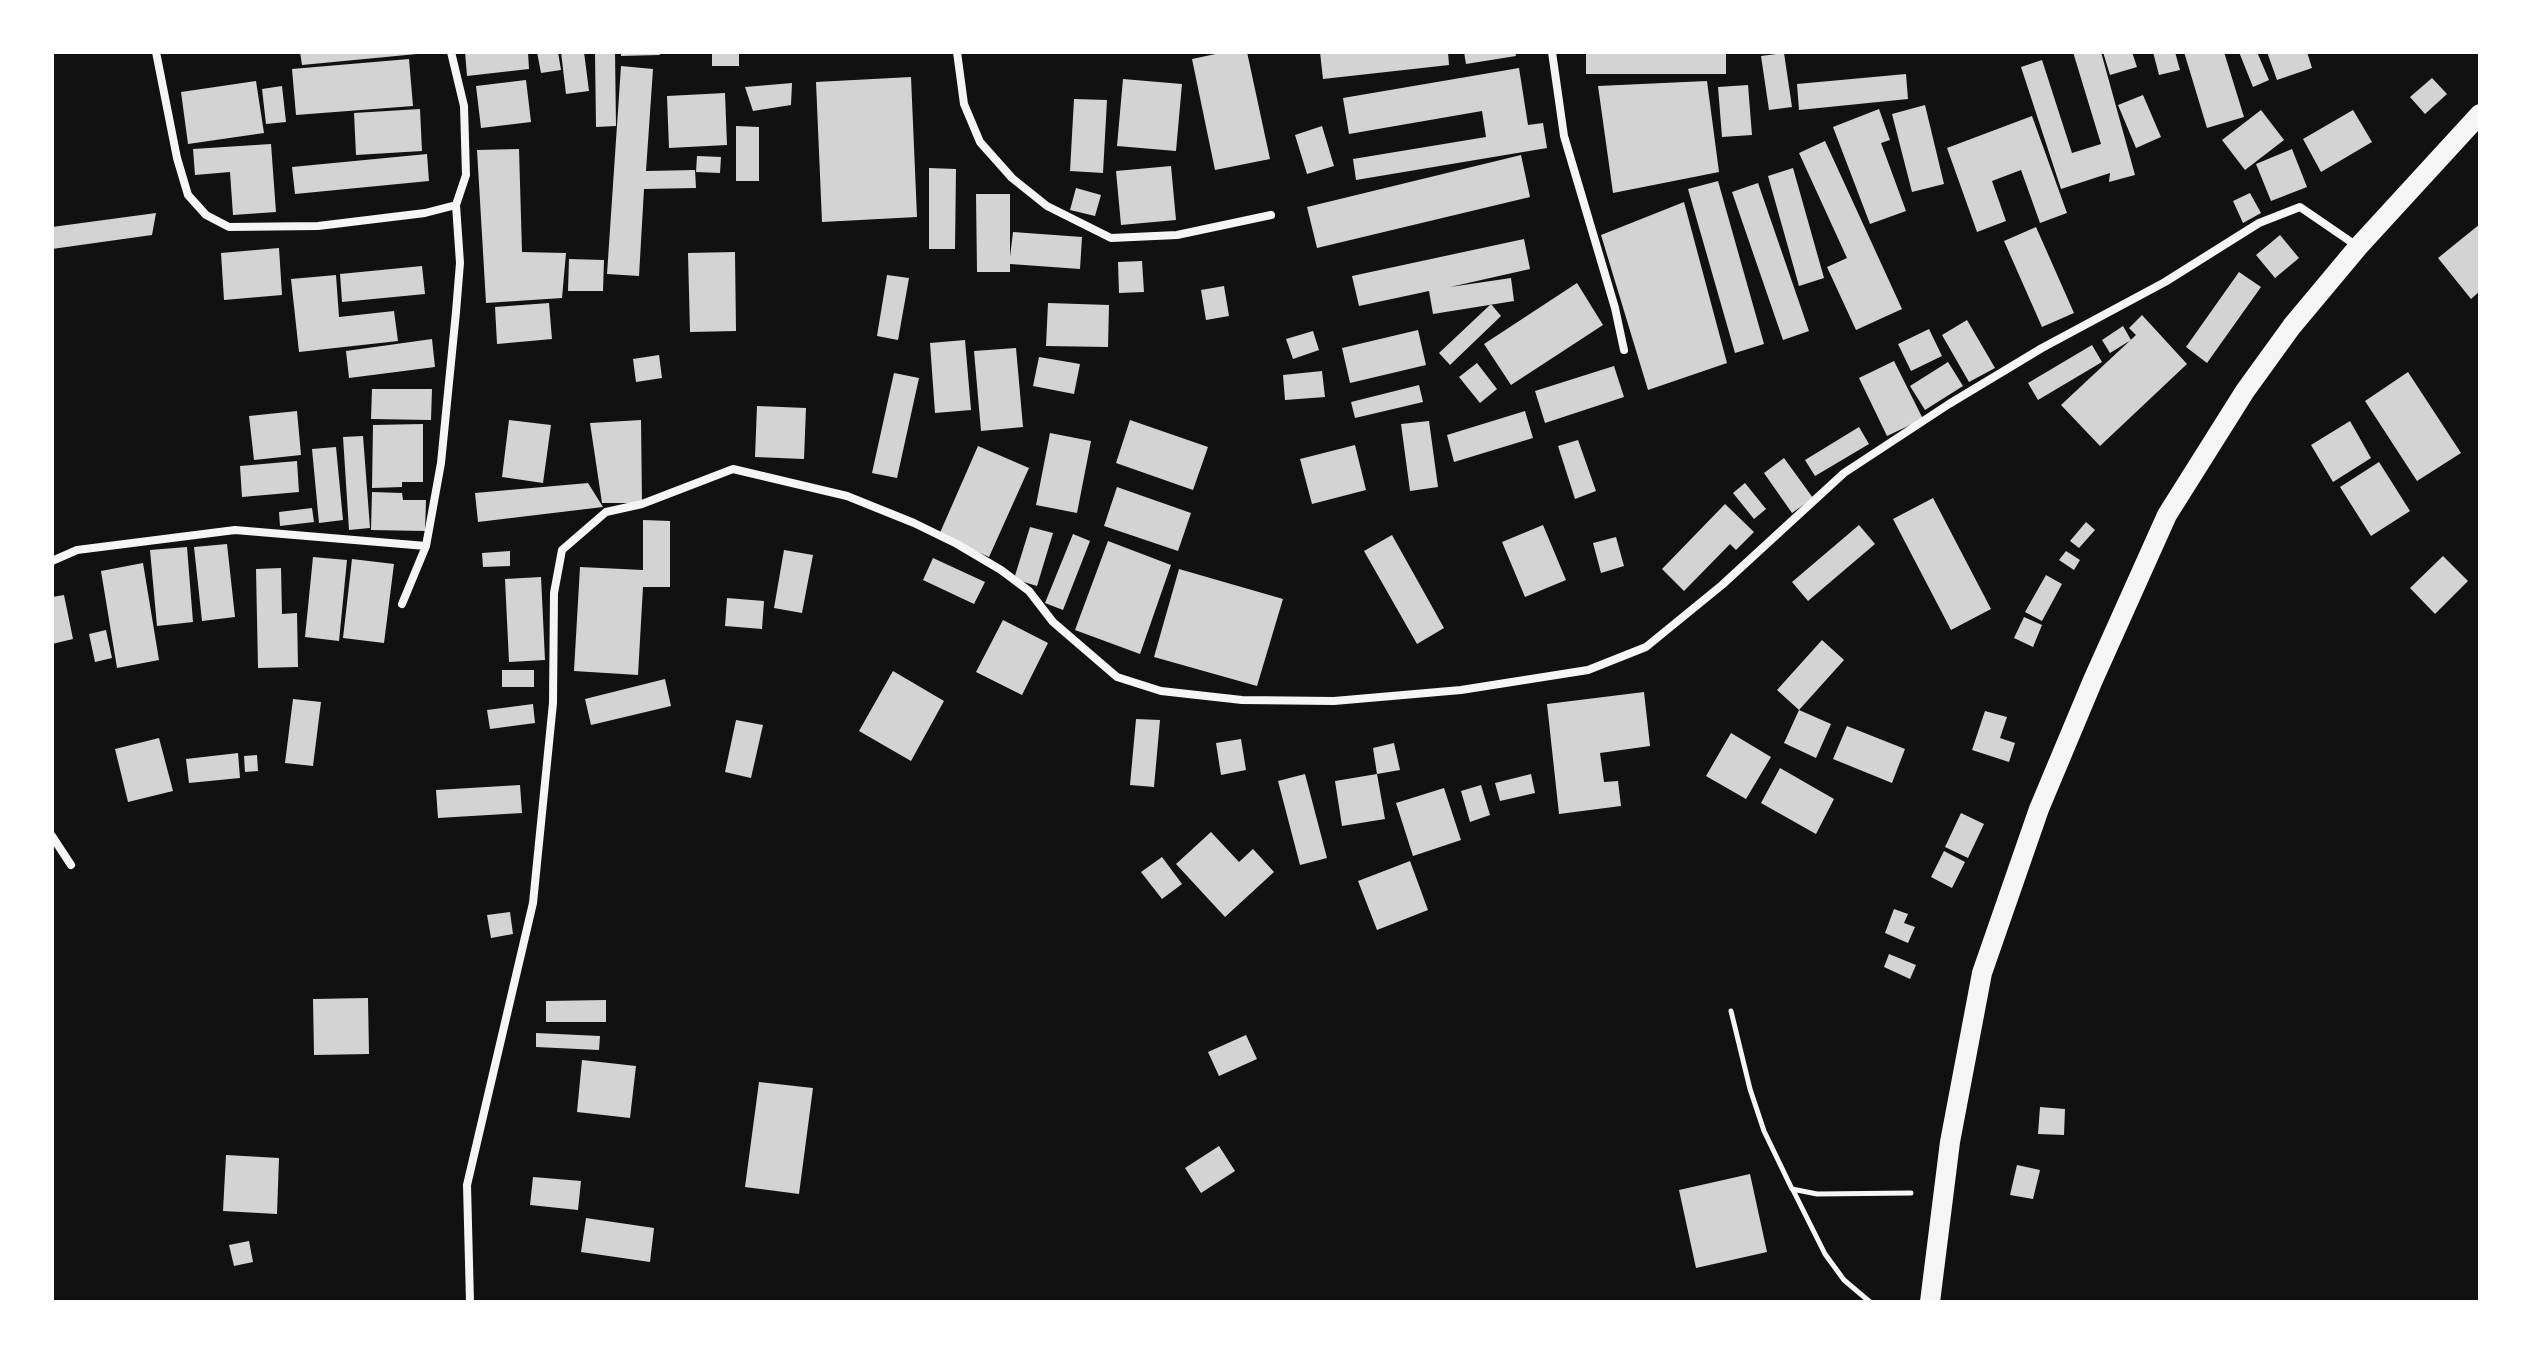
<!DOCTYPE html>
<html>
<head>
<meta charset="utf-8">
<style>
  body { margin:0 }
  #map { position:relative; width:2532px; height:1354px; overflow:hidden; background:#111; font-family:Overpass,sans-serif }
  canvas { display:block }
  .frame { position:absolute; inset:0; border:54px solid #fff; pointer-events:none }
</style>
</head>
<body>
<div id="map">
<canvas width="2532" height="1354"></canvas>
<div class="frame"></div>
</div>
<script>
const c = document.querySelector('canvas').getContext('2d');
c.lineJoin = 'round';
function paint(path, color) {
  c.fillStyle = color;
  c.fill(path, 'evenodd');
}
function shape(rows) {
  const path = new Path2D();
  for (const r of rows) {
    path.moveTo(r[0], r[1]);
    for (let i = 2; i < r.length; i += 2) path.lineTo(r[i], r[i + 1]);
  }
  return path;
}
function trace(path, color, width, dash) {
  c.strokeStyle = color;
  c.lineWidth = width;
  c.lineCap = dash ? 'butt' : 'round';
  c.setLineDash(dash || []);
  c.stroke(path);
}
const building = shape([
  [300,52,417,52,417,54,302,65],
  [465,52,528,52,529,69,467,76],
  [537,52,558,52,561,70,541,73],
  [561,52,584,52,589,91,566,94],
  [595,52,615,52,616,126,596,127],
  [621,52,659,52,660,55,621,56],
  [712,52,739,52,739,66,712,66],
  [1225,52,1247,52,1270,159,1215,170,1192,59],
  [1320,52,1448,52,1449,65,1323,79],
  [1464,52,1515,52,1516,56,1466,64],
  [1586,52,1726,52,1726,74,1586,74],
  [2073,52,2101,52,2135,175,2109,182,2110,173,2061,189,2021,67,2042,60,2072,153,2101,144],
  [2103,52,2132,52,2137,67,2110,75],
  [2153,52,2175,52,2180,70,2159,75],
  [2184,52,2224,52,2244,117,2207,128],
  [2239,52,2257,52,2269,80,2253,87],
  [2267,52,2307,52,2312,68,2277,80],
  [1784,53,1792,107,1769,110,1761,56],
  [409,59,413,106,296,115,292,69],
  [621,66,653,69,646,171,695,170,696,188,644,189,639,276,607,274],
  [1519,68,1528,125,1543,123,1547,148,1356,180,1353,159,1486,137,1482,111,1349,134,1343,98],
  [1906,74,1908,99,1799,110,1797,84],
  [911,77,917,217,822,222,816,82],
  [2432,78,2447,94,2425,114,2410,97],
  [1123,79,1182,84,1176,151,1117,146],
  [526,80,531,122,481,128,476,86],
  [256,81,264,133,188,144,181,92],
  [1707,81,1719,172,1613,193,1598,86],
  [792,83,791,105,753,111,745,87],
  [1748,85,1752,135,1722,137,1718,87],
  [282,86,286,122,266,124,262,89],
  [725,93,727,145,669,148,667,96],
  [2143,95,2161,137,2136,148,2118,105],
  [1074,99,1107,100,1103,173,1070,171],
  [1925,105,1944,184,1912,192,1892,114],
  [420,109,422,151,356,155,354,113],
  [1879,109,1890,140,1881,143,1906,211,1870,224,1833,127],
  [2261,110,2284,140,2245,170,2222,140],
  [2353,110,2372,142,2321,172,2303,139],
  [2032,116,2067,213,2040,223,2021,170,1992,181,2006,221,1977,232,1947,148],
  [736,126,759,127,759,181,736,181],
  [1322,126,1334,166,1307,174,1295,135],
  [1825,141,1902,309,1856,330,1827,267,1847,258,1799,153],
  [271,144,276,212,233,215,230,172,195,175,193,149],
  [519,149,522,252,566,253,562,298,486,303,477,150],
  [2292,149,2307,187,2271,201,2256,164],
  [427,154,429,181,295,194,292,167],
  [1521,155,1530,197,1317,248,1307,207],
  [697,156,721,157,720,173,696,172],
  [1171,166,1176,220,1121,225,1116,171],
  [929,168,956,169,955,249,929,249],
  [1793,168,1824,278,1799,286,1768,176],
  [1718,181,1764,344,1735,353,1688,189],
  [1758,183,1809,331,1783,340,1732,192],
  [1076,188,1101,195,1095,216,1070,210],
  [2250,193,2261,213,2243,223,2233,201],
  [976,194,1010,194,1010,257,1013,232,1082,237,1080,269,1010,264,1010,272,977,272],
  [1684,202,1727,363,1648,390,1601,235],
  [156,213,152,235,52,249,52,227],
  [2480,224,2480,291,2471,299,2438,258],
  [2036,227,2074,313,2042,327,2004,241],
  [2280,235,2299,258,2275,278,2256,255],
  [1524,239,1530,269,1450,287,1511,278,1514,301,1433,314,1429,291,1359,306,1352,276],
  [279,248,282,295,224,300,221,253],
  [735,252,736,331,690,332,688,253],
  [569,259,604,260,603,291,568,291],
  [1142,261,1144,292,1119,293,1118,262],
  [422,266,425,294,342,302,340,274],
  [2239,272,2261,287,2207,363,2186,347],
  [336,275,339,317,394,311,398,341,299,352,291,279],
  [887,275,909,278,898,340,877,336],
  [1577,283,1603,325,1511,385,1484,344],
  [1224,286,1229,316,1206,320,1201,290],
  [549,303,552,339,497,344,495,307],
  [1048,303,1109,305,1108,347,1046,346],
  [1491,304,1501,316,1450,365,1439,353],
  [2142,315,2187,364,2100,446,2061,405,2136,335,2129,328],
  [1967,320,1995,368,1969,382,1942,335],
  [2123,326,2131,340,2110,353,2102,340],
  [1929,329,1942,356,1911,371,1898,344],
  [1418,330,1426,365,1350,383,1342,348],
  [1313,331,1319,350,1293,359,1286,339],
  [432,339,435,367,349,378,346,351],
  [965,340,971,410,935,413,930,343],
  [2092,345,2102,362,2038,400,2028,383],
  [1016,348,1023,427,981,431,974,351],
  [659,355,662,378,636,382,633,359],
  [1039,357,1080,364,1074,394,1033,386],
  [1894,361,1923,419,1887,436,1859,378],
  [1948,362,1963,386,1925,410,1910,386],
  [1477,363,1497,389,1480,403,1459,377],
  [1614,366,1624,397,1545,423,1535,391],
  [1322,371,1325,397,1285,400,1283,375],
  [2408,372,2461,453,2417,481,2365,401],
  [894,373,919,378,897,478,872,473],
  [1419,385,1423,402,1355,418,1351,402],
  [372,389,432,389,431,420,371,419],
  [757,406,806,408,804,459,755,457],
  [297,411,301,455,254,460,249,416],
  [1525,411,1533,438,1454,462,1447,435],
  [509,420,551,425,543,483,502,477],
  [641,420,642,503,602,503,590,423],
  [1130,420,1208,447,1193,490,1116,463],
  [1429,421,1438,487,1410,491,1401,424],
  [2350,421,2371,458,2333,482,2311,445],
  [423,424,423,482,402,482,402,487,372,488,373,425],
  [1859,427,1869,444,1815,476,1805,460],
  [1050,433,1091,441,1077,513,1036,505],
  [363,436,370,528,349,530,343,437],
  [1578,440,1596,491,1575,499,1558,446],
  [1355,445,1366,490,1312,504,1300,459],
  [978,446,1029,468,989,557,939,535],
  [336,447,343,520,319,523,312,449],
  [1784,458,1813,498,1792,513,1764,473],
  [297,461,299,492,242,497,240,466],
  [2379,462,2410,511,2371,536,2340,487],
  [588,483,603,507,478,522,475,493],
  [1745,483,1766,509,1754,519,1733,493],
  [1117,487,1191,513,1178,551,1104,526],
  [372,492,402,493,403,500,426,500,425,531,371,530],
  [1933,498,1991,609,1951,630,1893,519],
  [1725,504,1754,532,1736,550,1730,544,1684,591,1662,569],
  [312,508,314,522,280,526,279,512],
  [643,520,670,521,670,587,643,587,638,675,574,671,580,567,643,570],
  [2086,522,2095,530,2079,548,2070,541],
  [1543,525,1566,580,1525,597,1502,542],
  [1859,525,1875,544,1808,601,1792,582],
  [1030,527,1053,533,1037,586,1014,579],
  [1073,534,1090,541,1063,610,1045,603],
  [1392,535,1444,628,1417,644,1364,551],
  [1616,537,1624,566,1601,573,1593,543],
  [1108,541,1171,565,1140,654,1075,630],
  [227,544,235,617,202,621,194,547],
  [187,547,193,622,157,626,150,550],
  [784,550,813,555,802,613,774,608],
  [510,551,510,566,483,567,482,553],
  [2066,551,2080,560,2074,570,2059,560],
  [2443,556,2468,581,2435,614,2410,588],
  [313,557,347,560,339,641,305,637],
  [933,558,985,582,974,604,923,580],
  [352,559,394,564,384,643,343,638],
  [143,563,159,660,117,668,101,571],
  [281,568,282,614,297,613,298,667,258,668,256,569],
  [1179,569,1283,599,1257,686,1154,657],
  [2046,575,2062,584,2042,621,2025,612],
  [541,577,545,660,509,662,505,579],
  [64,595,73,639,52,644,52,597],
  [727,598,764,601,762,629,725,626],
  [2024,617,2042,625,2033,647,2014,638],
  [1003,620,1048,643,1022,695,976,672],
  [106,630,112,658,95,662,89,634],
  [1822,640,1844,660,1799,710,1777,690],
  [502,670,534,670,534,687,502,687],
  [893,671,944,701,911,761,859,731],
  [665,679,671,706,591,725,585,699],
  [1644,692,1650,746,1600,753,1604,782,1618,781,1621,806,1559,814,1547,704],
  [293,699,321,702,313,766,285,763],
  [533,704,535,723,490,729,487,710],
  [1799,710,1831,724,1816,758,1784,743],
  [1985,711,2007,717,2000,738,2015,743,2009,762,1972,750],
  [1136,719,1160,720,1154,787,1130,785],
  [736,720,763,725,751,778,725,772],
  [1847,726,1905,749,1892,783,1833,759],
  [1731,733,1771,757,1746,799,1706,776],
  [159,738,173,791,128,802,115,749],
  [1241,739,1246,770,1221,775,1216,743],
  [1394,743,1400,770,1377,774,1385,819,1342,826,1335,781,1377,774,1373,748],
  [238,753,240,778,189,783,186,759],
  [257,755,258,771,245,772,244,756],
  [1780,768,1834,799,1816,834,1761,803],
  [1305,774,1327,858,1300,865,1278,781],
  [1531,774,1535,793,1500,801,1495,783],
  [520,785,522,813,438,818,436,790],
  [1481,785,1490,815,1470,822,1461,791],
  [1444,788,1461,840,1413,856,1396,803],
  [1961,813,1984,824,1968,858,1945,847],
  [1211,832,1239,862,1253,849,1274,872,1225,917,1176,864],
  [1944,851,1965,862,1952,888,1931,877],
  [1162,857,1182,884,1162,899,1141,872],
  [1410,861,1428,910,1377,930,1358,881],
  [1894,909,1908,914,1904,923,1915,927,1908,943,1885,933],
  [510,912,513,934,491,938,487,915],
  [1889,954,1916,965,1910,979,1884,967],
  [368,998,369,1054,314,1055,313,999],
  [606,1000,606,1022,546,1022,546,1001],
  [536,1033,600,1036,599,1050,536,1047],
  [1246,1035,1257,1059,1219,1076,1208,1052],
  [582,1060,636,1066,630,1118,577,1112],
  [759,1082,813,1088,799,1194,745,1187],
  [2040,1107,2065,1109,2064,1135,2038,1134],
  [1219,1146,1235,1171,1201,1193,1185,1168],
  [226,1155,279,1158,277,1214,223,1211],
  [2017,1165,2040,1170,2033,1199,2010,1195],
  [1750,1174,1767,1252,1696,1268,1679,1190],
  [533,1177,581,1181,578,1210,530,1205],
  [586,1218,654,1228,650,1262,581,1252],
  [249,1241,253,1262,234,1266,229,1245]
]);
const path = shape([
  [1731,1011,1750,1089,1764,1131,1792,1189,1817,1194,1911,1193],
  [1793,1190,1825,1254,1844,1280,1870,1302]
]);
const minor = shape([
  [156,52,177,158,188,195,206,215,229,227,318,226,425,213,456,205],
  [957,52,964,104,980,142,1012,178,1047,206,1111,238,1177,235,1271,215],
  [1552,52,1564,136,1615,308,1624,350],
  [52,561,77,550,235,530,426,546],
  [402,604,426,546,441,463,456,312,460,263,456,205,466,175,464,106,451,52],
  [52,836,71,865],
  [470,1302,467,1185,533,903,553,703,554,593,562,550,606,512,642,504,733,469,847,496,914,523,957,544,1001,570,1029,591,1053,622,1117,677,1161,691,1242,700,1334,701,1461,690,1588,670,1646,647,1722,585,1844,473,1949,404,2042,348,2165,282,2259,223,2300,207,2357,246]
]);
const primary = shape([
  [1930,1302,1950,1142,1982,973,2039,809,2093,680,2167,515,2245,391,2292,326,2358,247,2480,114]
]);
paint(building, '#d3d3d3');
trace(path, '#f5f5f5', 5);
trace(minor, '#f5f5f5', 8);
trace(primary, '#f5f5f5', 20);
</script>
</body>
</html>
